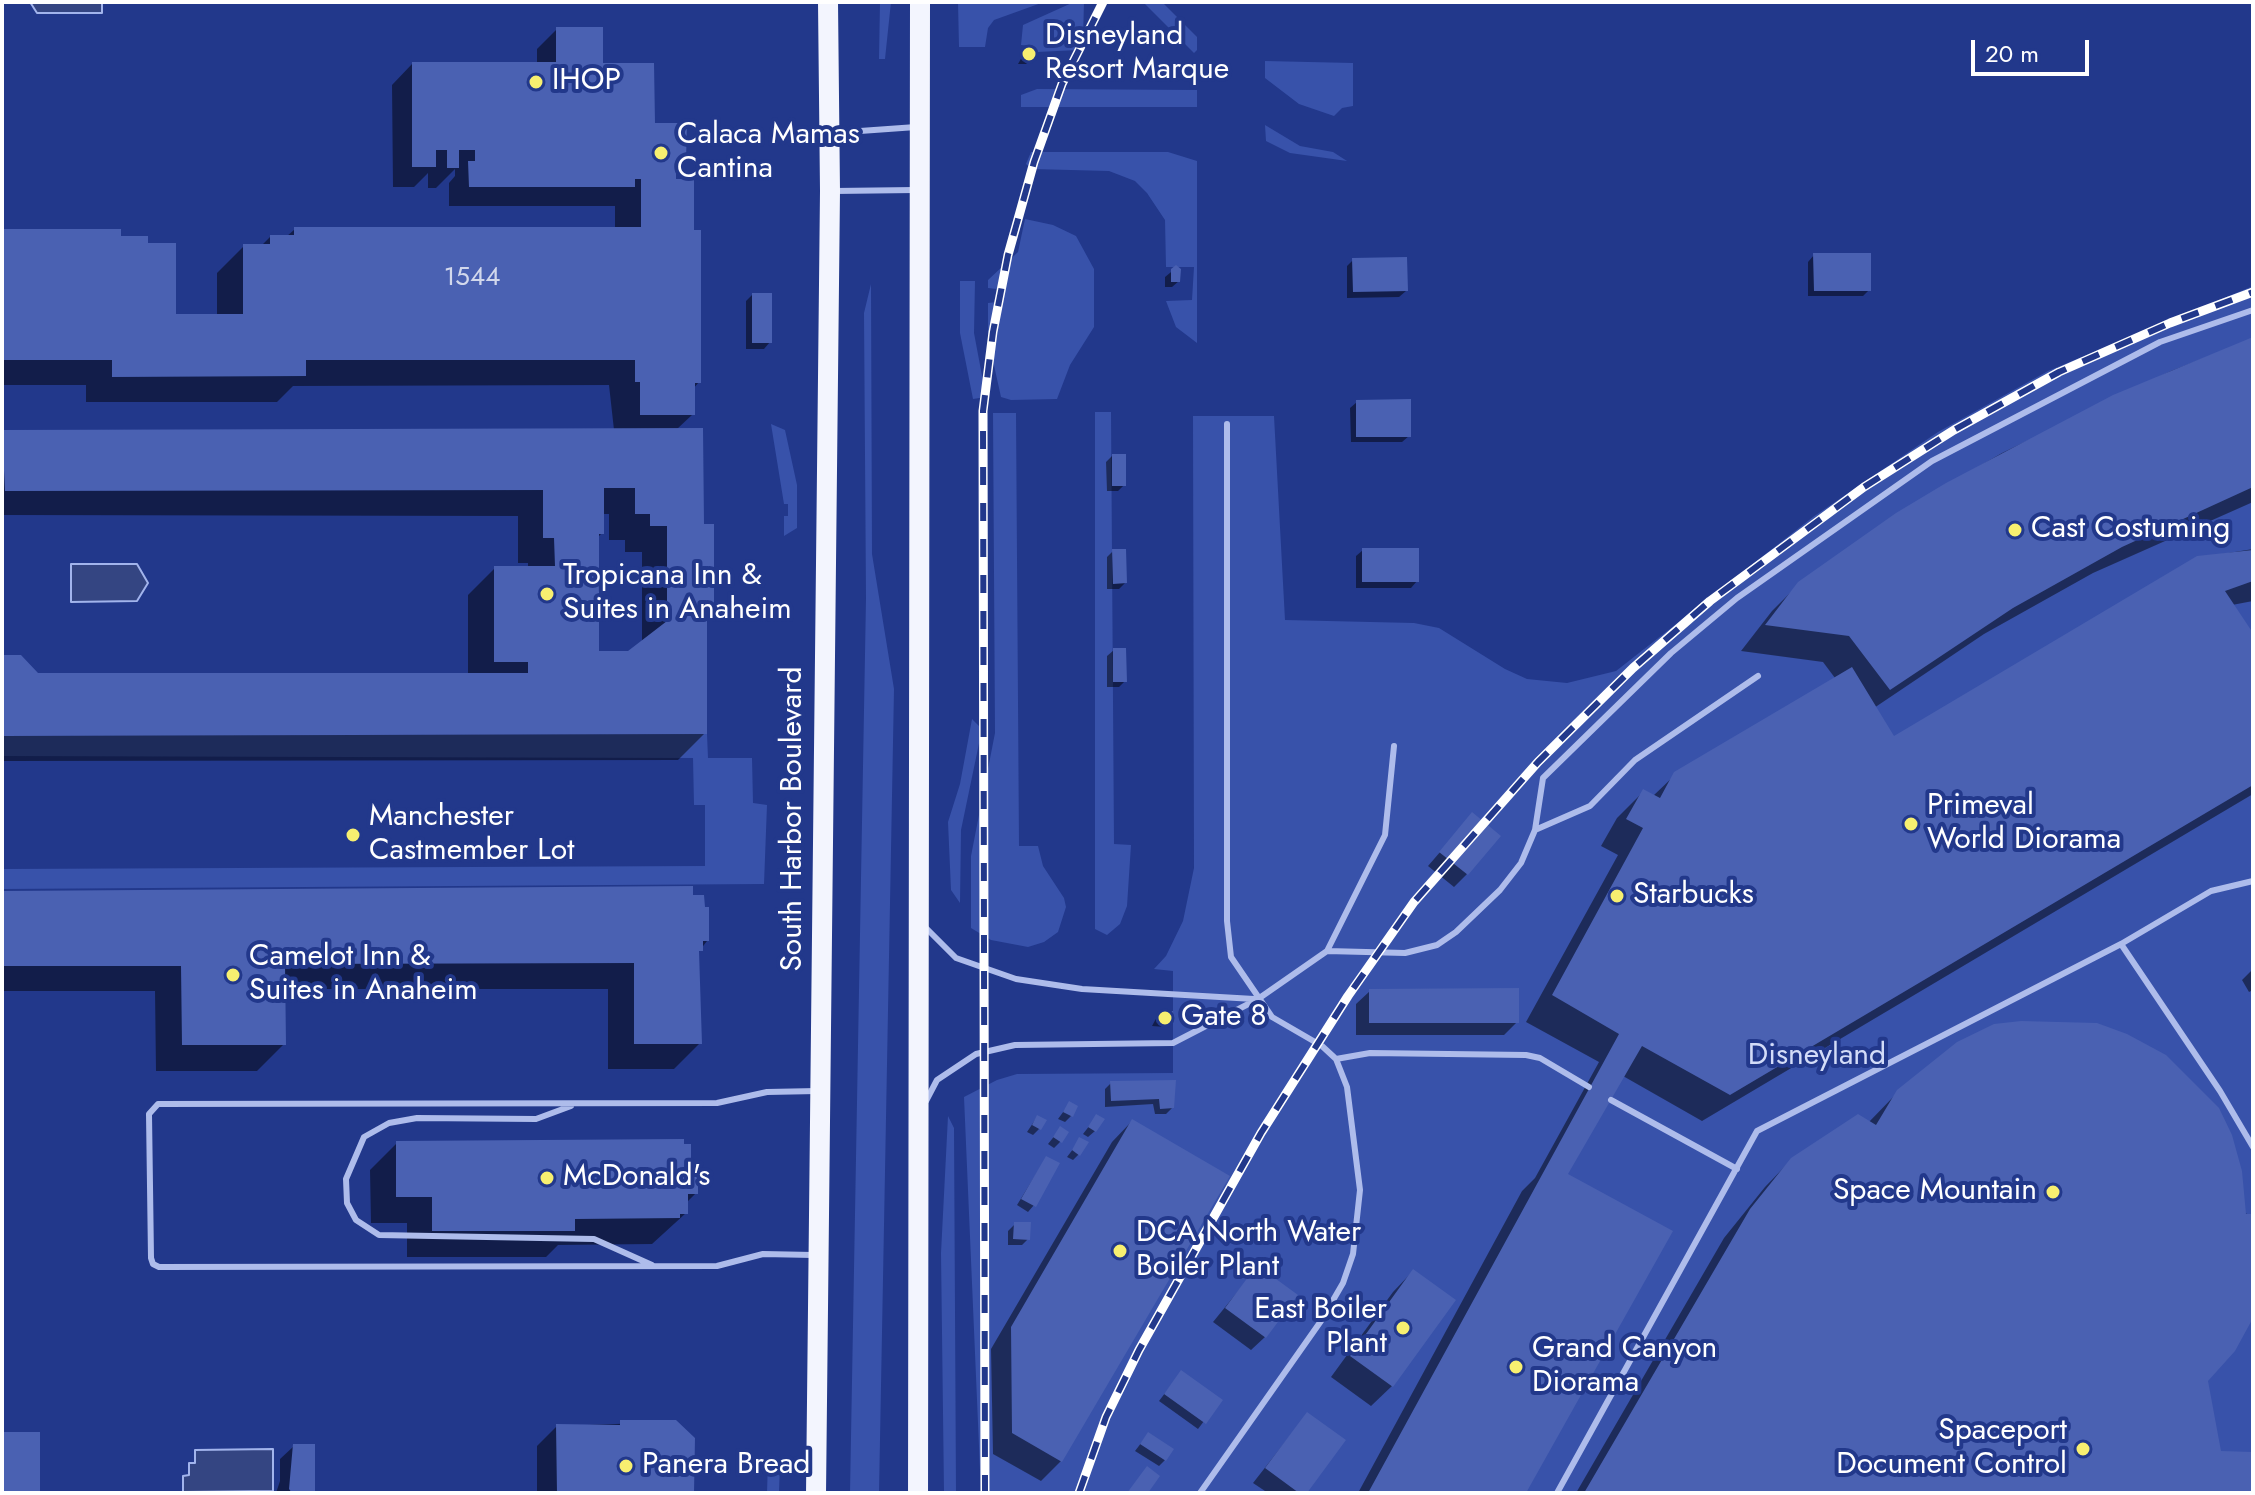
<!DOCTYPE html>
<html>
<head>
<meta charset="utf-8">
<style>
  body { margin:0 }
  #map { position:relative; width:2255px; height:1495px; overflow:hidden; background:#22388b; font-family:Jost,sans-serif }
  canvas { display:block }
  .frame { position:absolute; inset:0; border:4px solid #fff; pointer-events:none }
  .scale { position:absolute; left:1971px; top:40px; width:118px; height:36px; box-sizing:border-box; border:4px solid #fff; border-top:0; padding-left:10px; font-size:24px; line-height:28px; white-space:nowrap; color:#fff; -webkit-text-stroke:6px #22388b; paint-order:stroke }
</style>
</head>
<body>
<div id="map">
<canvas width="2255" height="1495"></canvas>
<div class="frame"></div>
<div class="scale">20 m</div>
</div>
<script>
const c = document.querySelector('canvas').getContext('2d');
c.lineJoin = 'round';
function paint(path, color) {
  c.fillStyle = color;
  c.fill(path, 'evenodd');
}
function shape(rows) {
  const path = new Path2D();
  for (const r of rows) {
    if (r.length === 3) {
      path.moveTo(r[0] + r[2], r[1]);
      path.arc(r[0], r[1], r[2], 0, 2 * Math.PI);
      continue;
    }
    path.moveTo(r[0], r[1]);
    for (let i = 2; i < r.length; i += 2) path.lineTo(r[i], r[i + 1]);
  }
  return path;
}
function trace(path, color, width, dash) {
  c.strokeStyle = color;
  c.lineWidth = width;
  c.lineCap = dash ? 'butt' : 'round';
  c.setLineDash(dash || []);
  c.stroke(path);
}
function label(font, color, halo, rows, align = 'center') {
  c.font = font + ' Jost,sans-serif';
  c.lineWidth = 8;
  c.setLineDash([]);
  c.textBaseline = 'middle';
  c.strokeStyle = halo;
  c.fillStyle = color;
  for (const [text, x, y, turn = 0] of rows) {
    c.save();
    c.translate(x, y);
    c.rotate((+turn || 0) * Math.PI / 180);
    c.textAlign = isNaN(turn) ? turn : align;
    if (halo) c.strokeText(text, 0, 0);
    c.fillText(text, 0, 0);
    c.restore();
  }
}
const green = shape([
  [880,2,891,2,885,59,879,59],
  [958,2,1044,2,994,20,988,28,985,47,959,47],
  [1074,2,1084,2,1083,39,1078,50,1037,52,1034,46,1021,45,1023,25],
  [1143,2,1162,2,1197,37,1197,50,1194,53],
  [1265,61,1353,63,1353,106,1342,108,1334,116,1299,104,1265,78],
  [1037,89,1197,90,1197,107,1021,107,1021,95],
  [1265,125,1300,146,1333,152,1347,161,1290,153,1266,141],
  [1031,152,1168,152,1197,161,1197,343,1176,327,1166,301,1192,300,1194,267,1166,267,1165,220,1147,193,1135,181,1109,171,1032,169,1026,164],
  [1025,219,1053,225,1076,236,1094,269,1094,327,1070,365,1057,399,1011,400,1001,397,988,338,988,303,997,302,997,289,988,288,988,280,1018,252],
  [960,281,975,281,974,333,986,397,973,399,960,333],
  [871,284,872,554,894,689,879,1493,850,1493,866,598,864,313],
  [2253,286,2253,1493,981,1493,964,1097,997,1080,1017,1074,1173,1073,1173,971,1154,969,1166,956,1183,921,1194,868,1193,416,1274,416,1285,620,1414,623,1439,628,1505,669,1527,679,1567,683,1616,671,1813,517,1938,432,2048,371],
  [1095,412,1111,412,1114,844,1131,845,1127,906,1120,924,1107,935,1095,929],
  [993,413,1016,413,1019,846,1038,846,1043,866,1064,898,1066,907,1058,932,1044,942,1028,947,991,940,971,928,971,856,995,733],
  [771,424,785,430,797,485,797,528,784,536,784,516,788,516,788,504,784,504],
  [972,719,982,729,961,830,960,903,951,890,948,822,960,784],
  [707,734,708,758,752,758,753,803,767,805,764,884,2,889,2,869,705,866,705,805,694,805,693,758,2,756,2,736],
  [948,1116,954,1128,956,1493,944,1493,941,1253],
  [768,1460,780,1464,779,1493,767,1493]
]);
const water = shape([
  [30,2,102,2,102,13,37,13,30,2],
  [71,564,137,564,148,583,137,601,71,602,71,564],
  [273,1449,273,1491,183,1492,183,1476,189,1475,189,1463,195,1463,195,1450,273,1449]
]);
const shadow = shape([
  [557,29,601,65,684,160,674,171,699,382,693,389,693,414,676,430,702,526,712,615,705,622,705,733,678,760,2,761,5,657,38,675,468,675,468,595,495,568,528,568,528,563,518,563,518,516,2,515,2,432,614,430,609,385,293,386,277,402,86,402,86,385,2,385,2,231,119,238,174,316,217,316,217,273,244,246,261,246,270,237,286,237,295,229,615,229,615,206,449,206,449,183,455,176,455,169,436,188,428,188,428,173,414,187,393,187,392,85,412,64,537,64,537,49],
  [602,514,609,514,609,540,625,540,625,552,642,552,642,643,629,653,597,653,597,538,602,533],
  [1026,50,1032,50,1032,58,1026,64,1018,64],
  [1814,255,1869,290,1863,296,1808,296,1808,262],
  [1353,260,1406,291,1399,297,1347,298,1347,266],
  [1176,268,1179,281,1172,287,1165,287,1165,277],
  [752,295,770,342,764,349,746,349,746,301],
  [2253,339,2253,502,2093,573,1984,634,1874,708,1893,739,2198,558,2253,549,2253,601,2232,605,2253,638,2253,794,1702,1121,1623,1076,1566,1174,1524,1493,1358,1493,1522,1191,1535,1178,1599,1062,1526,1022,1618,855,1601,846,1617,818,1644,791,1653,796,1676,774,1835,678,1823,662,1741,651,1772,611,1799,584,1897,514,2002,453,2171,371],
  [1357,402,1409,436,1402,442,1351,442,1350,408],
  [1112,456,1124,485,1118,491,1107,491,1106,462],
  [1363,550,1417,581,1411,588,1356,588,1356,556],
  [1113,551,1125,583,1119,589,1107,589,1107,557],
  [1114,650,1125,681,1119,687,1107,687,1107,656],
  [1472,815,1467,874,1454,887,1428,866],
  [2,893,691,897,707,941,697,954,700,1043,674,1069,608,1069,608,989,284,989,284,1044,257,1071,156,1071,155,991,2,991],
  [2253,969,2253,990,2249,992,2242,980],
  [1370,991,1517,1022,1504,1035,1356,1035,1356,1004],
  [1159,1013,1171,1021,1165,1027,1152,1026],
  [1174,1082,1172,1108,1166,1114,1155,1114,1153,1104,1105,1107,1105,1089,1111,1083],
  [1898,1092,2253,1216,2253,1323,2249,1321,2206,1380,2219,1453,2253,1454,2253,1493,1576,1493,1724,1238,1765,1187,1792,1159,1868,1123],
  [1069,1104,1071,1116,1065,1122,1058,1119],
  [1097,1116,1095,1131,1088,1137,1083,1134],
  [1037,1117,1039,1129,1033,1135,1027,1132],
  [1132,1121,1061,1461,1041,1481,993,1454,991,1349,1112,1142],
  [1060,1129,1060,1142,1054,1148,1048,1144],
  [1080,1140,1079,1154,1073,1160,1067,1157],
  [397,1143,682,1146,696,1193,686,1203,686,1213,652,1244,558,1245,546,1257,407,1257,407,1223,371,1223,370,1170],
  [1046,1158,1034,1205,1028,1212,1017,1205],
  [1015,1224,1028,1239,1022,1245,1008,1245,1008,1231],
  [1257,1268,1265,1337,1251,1350,1213,1322],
  [1413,1271,1454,1301,1392,1386,1371,1406,1331,1377,1393,1292],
  [1181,1372,1220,1400,1198,1429,1159,1401],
  [1307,1414,1305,1493,1268,1493,1253,1483],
  [675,1422,692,1493,537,1493,537,1446,557,1426],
  [1148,1434,1165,1460,1159,1466,1135,1451],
  [294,1446,313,1493,276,1493,280,1481,280,1459]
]);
const building = shape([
  [556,27,603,27,603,63,654,63,655,123,687,123,686,161,676,161,676,179,694,179,694,230,701,230,701,383,695,383,695,415,640,415,640,382,635,382,635,360,306,360,306,376,112,377,112,360,2,360,2,229,121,229,121,236,148,236,148,243,176,243,176,314,243,314,243,244,270,244,270,235,294,235,294,227,641,227,641,179,635,179,635,187,469,187,468,161,475,161,475,150,459,150,459,168,447,168,447,150,436,150,436,167,412,167,412,62,556,62],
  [1029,54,7],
  [1813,253,1871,253,1871,291,1814,291],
  [1407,257,1408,291,1353,292,1352,258],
  [1176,265,1181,269,1180,282,1171,282,1171,269],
  [752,293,772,293,772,343,752,343],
  [2253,337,2253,487,2122,547,2013,608,1890,690,1849,636,1765,625,1798,582,1896,513,1946,483,2113,395],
  [1411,399,1411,437,1356,437,1356,400],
  [703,428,704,524,714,524,714,615,707,615,707,734,2,736,4,655,21,655,38,673,528,673,528,662,494,662,494,566,555,566,554,538,543,538,543,490,5,491,2,430],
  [604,488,635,488,635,514,650,514,650,526,667,526,667,621,628,651,599,651,599,534,604,534],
  [1112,454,1126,454,1126,486,1112,486],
  [1362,548,1419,548,1419,582,1362,582],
  [1112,549,1126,549,1127,583,1113,584],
  [2253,550,2253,581,2225,591,2253,633,2253,785,1730,1095,1642,1046,1568,1174,1673,1231,1526,1493,1368,1493,1619,1034,1552,995,1643,828,1626,819,1643,789,1660,798,1674,772,1852,667,1894,736,2197,556],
  [1113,648,1126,648,1127,682,1113,682],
  [1472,812,1501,836,1468,875,1439,852],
  [693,886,693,895,704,895,705,907,709,907,709,941,703,941,703,951,699,951,702,1044,634,1044,634,963,285,964,286,1045,182,1045,181,966,2,966,2,891],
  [1519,988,1519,1023,1369,1023,1369,989],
  [1173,1011,1173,1021,1158,1020,1159,1012],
  [2021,1021,2097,1023,2127,1034,2166,1055,2219,1108,2232,1135,2242,1171,2246,1214,2253,1214,2253,1318,2235,1351,2208,1381,2221,1451,2253,1452,2253,1493,1584,1493,1750,1209,1791,1158,1858,1114,1876,1125,1897,1090,1957,1042,1994,1024],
  [1176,1080,1174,1108,1160,1109,1159,1099,1111,1101,1110,1081],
  [1069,1101,1078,1106,1073,1117,1063,1112],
  [1096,1114,1105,1119,1096,1132,1088,1127],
  [1037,1115,1047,1120,1041,1130,1032,1125],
  [1132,1119,1230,1176,1062,1462,1012,1433,1011,1327],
  [1060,1126,1069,1132,1062,1143,1053,1137],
  [1079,1137,1089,1142,1080,1156,1072,1150],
  [684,1139,684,1144,691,1144,691,1163,698,1163,698,1194,688,1194,688,1214,680,1214,680,1218,575,1219,575,1231,432,1231,432,1197,396,1197,396,1141],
  [1046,1156,1060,1163,1036,1207,1021,1199],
  [1014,1222,1031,1222,1030,1240,1013,1239],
  [1257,1265,1298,1295,1266,1338,1225,1308],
  [1413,1269,1456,1300,1393,1387,1350,1356],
  [1181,1370,1223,1400,1206,1424,1164,1394],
  [1307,1412,1346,1440,1307,1493,1299,1493,1265,1468],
  [620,1420,676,1420,695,1438,694,1493,557,1493,556,1424,620,1425],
  [2,1432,40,1432,40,1493,2,1493],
  [1148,1432,1174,1449,1166,1461,1140,1444],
  [293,1444,315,1444,315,1493,292,1493,289,1489],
  [1147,1466,1160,1476,1148,1493,1127,1493]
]);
const lane = shape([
  [832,133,916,127],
  [834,191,915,190],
  [1535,830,1590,806,1635,760,1758,676],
  [927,929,956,958,1016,979,1082,989,1254,999],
  [2121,944,2220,1091,2253,1147],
  [1327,951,1385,835,1394,746],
  [1336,1059,1370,1053,1526,1055,1540,1058,1589,1087],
  [1611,1100,1737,1169],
  [926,1101,937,1080,976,1054,1015,1045,1173,1043,1258,999,1327,951,1405,953,1437,945,1456,932,1500,890,1521,863,1535,830,1543,778,1671,653,1737,598,1932,461,2160,342,2253,310],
  [571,1106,536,1119,417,1118,389,1123,364,1137,346,1179,347,1203,356,1220,379,1235,594,1239,652,1265],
  [813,1255,763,1254,717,1266,159,1267,153,1264,151,1258,149,1114,158,1104,717,1103,767,1092,817,1091],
  [1200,1493,1321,1321,1343,1283,1353,1254,1360,1190,1347,1087,1336,1059,1322,1046,1272,1017,1231,957,1227,921,1227,424],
  [1557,1493,1757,1131,2121,944,2211,891,2253,881]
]);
const primary = shape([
  [816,1493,830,191,828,2],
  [918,1493,920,2]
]);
const rail = shape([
  [985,1493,983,411,993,332,1008,255,1034,162,1062,84,1103,2],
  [1079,1493,1106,1417,1139,1350,1261,1133,1348,996,1414,902,1538,762,1633,668,1710,601,1864,487,1954,430,2059,372,2170,323,2253,292]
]);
const markers = [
  [1029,54,8,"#f7ef70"],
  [536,82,8,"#f7ef70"],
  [661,153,8,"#f7ef70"],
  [2015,530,8,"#f7ef70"],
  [547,594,8,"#f7ef70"],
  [1911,824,8,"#f7ef70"],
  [353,835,8,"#f7ef70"],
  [1617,896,8,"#f7ef70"],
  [233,975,8,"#f7ef70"],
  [1165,1018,8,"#f7ef70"],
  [547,1178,8,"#f7ef70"],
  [2053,1192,8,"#f7ef70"],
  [1120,1251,8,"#f7ef70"],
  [1403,1328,8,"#f7ef70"],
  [1516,1367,8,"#f7ef70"],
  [2083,1449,8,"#f7ef70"],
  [626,1466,8,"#f7ef70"]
];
const numberNames = [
  ["1544",472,279]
];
const poiNames = [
  ["Disneyland",1045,37],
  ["Resort Marque",1045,71],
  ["IHOP",552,82],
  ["Calaca Mamas",677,136],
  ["Cantina",677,170],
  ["Cast Costuming",2031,530],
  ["Tropicana Inn &",563,577],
  ["Suites in Anaheim",563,611],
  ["Primeval",1927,807],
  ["World Diorama",1927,841],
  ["Manchester",369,818],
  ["Castmember Lot",369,852],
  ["Starbucks",1633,896],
  ["Camelot Inn &",249,958],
  ["Suites in Anaheim",249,992],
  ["Gate 8",1181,1018],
  ["McDonald's",563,1178],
  ["Space Mountain",2037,1192,"right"],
  ["DCA North Water",1136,1234],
  ["Boiler Plant",1136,1268],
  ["East Boiler",1387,1311,"right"],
  ["Plant",1387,1345,"right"],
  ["Grand Canyon",1532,1350],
  ["Diorama",1532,1384],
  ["Spaceport",2067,1432,"right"],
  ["Document Control",2067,1466,"right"],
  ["Panera Bread",642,1466]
];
const streetNames = [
  ["South Harbor Boulevard",794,819,-90]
];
const parkNames = [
  ["Disneyland",1817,1057]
];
paint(green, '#3852aa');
paint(water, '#344582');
trace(water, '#a2b4ec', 2);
paint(shadow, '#0007');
paint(building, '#4a61b2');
trace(lane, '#aebceb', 6);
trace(primary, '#f3f5fe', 20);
trace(rail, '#fff', 9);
trace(rail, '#22388b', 6, [18]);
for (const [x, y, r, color] of markers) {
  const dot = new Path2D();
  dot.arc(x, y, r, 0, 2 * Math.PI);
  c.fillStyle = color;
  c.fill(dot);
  trace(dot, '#22388b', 3);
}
label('26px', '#d2d8ec', null, numberNames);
label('30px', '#fff', '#22388b', poiNames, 'left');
label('30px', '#fff', '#22388b', streetNames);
label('30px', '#d3dcf8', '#22388b', parkNames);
</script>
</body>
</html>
